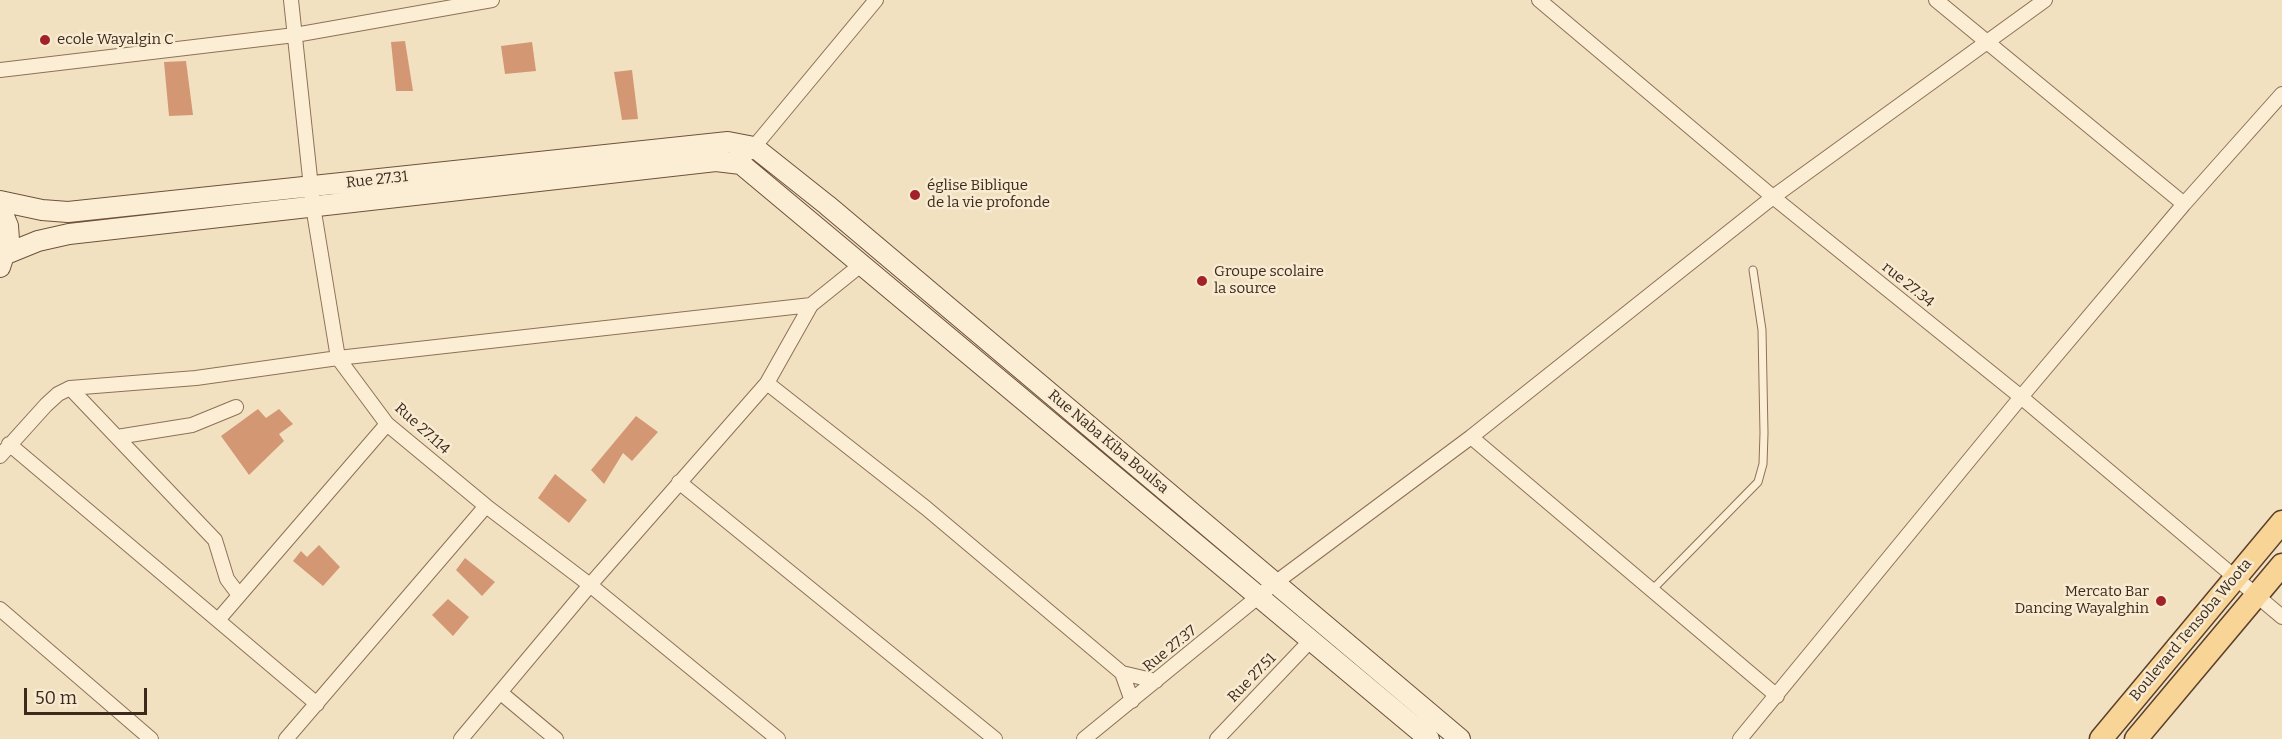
<!DOCTYPE html>
<html>
<head>
<meta charset="utf-8">
<style>
  body { margin:0 }
  #map { position:relative; width:2282px; height:739px; overflow:hidden; background:#f2e1c1; font-family:Bitter,serif }
  canvas { display:block }
  .scale { position:absolute; left:24px; top:688px; width:123px; height:27px; box-sizing:border-box; border:3px solid #3c2a1d; border-top:0; padding-left:8px; font-size:18px; line-height:21px; white-space:nowrap; color:#3c2a1d; -webkit-text-stroke:4px #f8ebd2; paint-order:stroke }
</style>
</head>
<body>
<div id="map">
<canvas width="2282" height="739"></canvas>
<div class="scale">50 m</div>
</div>
<script>
const c = document.querySelector('canvas').getContext('2d');
c.lineJoin = 'round';
function paint(path, color) {
  c.fillStyle = color;
  c.fill(path, 'evenodd');
}
function shape(rows) {
  const path = new Path2D();
  for (const r of rows) {
    path.moveTo(r[0], r[1]);
    for (let i = 2; i < r.length; i += 2) path.lineTo(r[i], r[i + 1]);
  }
  return path;
}
function trace(path, color, width, dash) {
  c.strokeStyle = color;
  c.lineWidth = width;
  c.lineCap = dash ? 'butt' : 'round';
  c.setLineDash(dash || []);
  c.stroke(path);
}
function label(font, color, halo, rows, align = 'center') {
  c.font = font + ' Bitter,serif';
  c.lineWidth = 5;
  c.setLineDash([]);
  c.textBaseline = 'middle';
  c.strokeStyle = halo;
  c.fillStyle = color;
  for (const [text, x, y, turn = 0] of rows) {
    c.save();
    c.translate(x, y);
    c.rotate((+turn || 0) * Math.PI / 180);
    c.textAlign = isNaN(turn) ? turn : align;
    if (halo) c.strokeText(text, 0, 0);
    c.fillText(text, 0, 0);
    c.restore();
  }
}
const building = shape([
  [405,41,413,91,396,91,391,42],
  [532,42,536,71,505,74,501,46],
  [186,61,193,115,169,116,164,62],
  [632,70,638,119,622,120,614,72],
  [258,409,266,418,279,409,293,424,279,434,284,441,249,475,221,436],
  [636,416,658,432,632,461,623,453,604,484,591,470],
  [555,474,587,500,569,523,538,498],
  [319,545,340,567,323,586,293,561,301,551,307,557],
  [465,558,495,582,482,596,456,570],
  [448,599,469,617,453,636,432,615]
]);
const lane = shape([
  [1652,590,1758,482,1763,464,1764,433,1762,330,1753,270]
]);
const street = shape([
  [291,0,313,206,338,358,387,424,486,506,590,585,778,739],
  [1539,0,1773,197,2021,397,2282,617],
  [1936,0,2184,204],
  [0,70,295,35,492,0],
  [749,153,876,0],
  [767,383,926,508,1122,673,1156,681],
  [70,388,215,540,227,579,239,595],
  [117,437,192,425,236,407],
  [1471,437,1777,696],
  [9,444,317,704],
  [0,456,46,405,58,394,70,388,196,378,338,358,811,305],
  [679,482,995,739],
  [0,609,151,739],
  [218,620,387,424],
  [1122,673,1132,701],
  [501,693,556,739],
  [286,739,486,506],
  [461,739,590,585,767,383,811,305,862,264],
  [1084,739,1275,583,1471,437,1773,197,2045,0],
  [1217,739,1311,640],
  [1740,739,2021,397,2184,204,2282,94]
]);
const secondary = shape([
  [0,201,42,210,68,212,728,142,754,147,827,205,1460,739],
  [0,207,8,226,9,240,0,267],
  [6,254,38,241,69,234,716,161,741,164,1429,739]
]);
const primary = shape([
  [2101,739,2282,522],
  [2136,739,2282,565]
]);
const markers = [
  [45,40,6,"#a22229"],
  [915,195,6,"#a22229"],
  [1202,281,6,"#a22229"],
  [2161,601,6,"#a22229"]
];
const poiNames = [
  ["ecole Wayalgin C",57,40],
  ["église Biblique",927,186],
  ["de la vie profonde",927,203],
  ["Groupe scolaire",1214,272],
  ["la source",1214,289],
  ["Mercato Bar",2149,592,"right"],
  ["Dancing Wayalghin",2149,609,"right"]
];
const streetNames = [
  ["Rue 27.31",377,180,-6],
  ["rue 27.34",1908,285,39],
  ["Rue 27.114",422,429,42],
  ["Rue Naba Kiba Boulsa",1108,442,40],
  ["Boulevard Tensoba Woota",2191,630,-50],
  ["Rue 27.37",1170,649,-39],
  ["Rue 27.51",1252,678,-46]
];
paint(building, '#d39774');
trace(lane, '#8d7157', 9);
trace(street, '#8d7157', 16);
trace(secondary, '#6f523a', 22);
trace(primary, '#5a3f2c', 25);
trace(lane, '#fceed5', 7);
trace(street, '#fceed5', 14);
trace(secondary, '#fceed5', 20);
trace(primary, '#f8d596', 22);
for (const [x, y, r, color] of markers) {
  const dot = new Path2D();
  dot.arc(x, y, r, 0, 2 * Math.PI);
  c.fillStyle = color;
  c.fill(dot);
  trace(dot, '#f8ebd2', 2);
}
label('15px', '#3c2a1d', '#f8ebd2', poiNames, 'left');
label('15px', '#3c2a1d', '#f8ebd2', streetNames);
</script>
</body>
</html>
